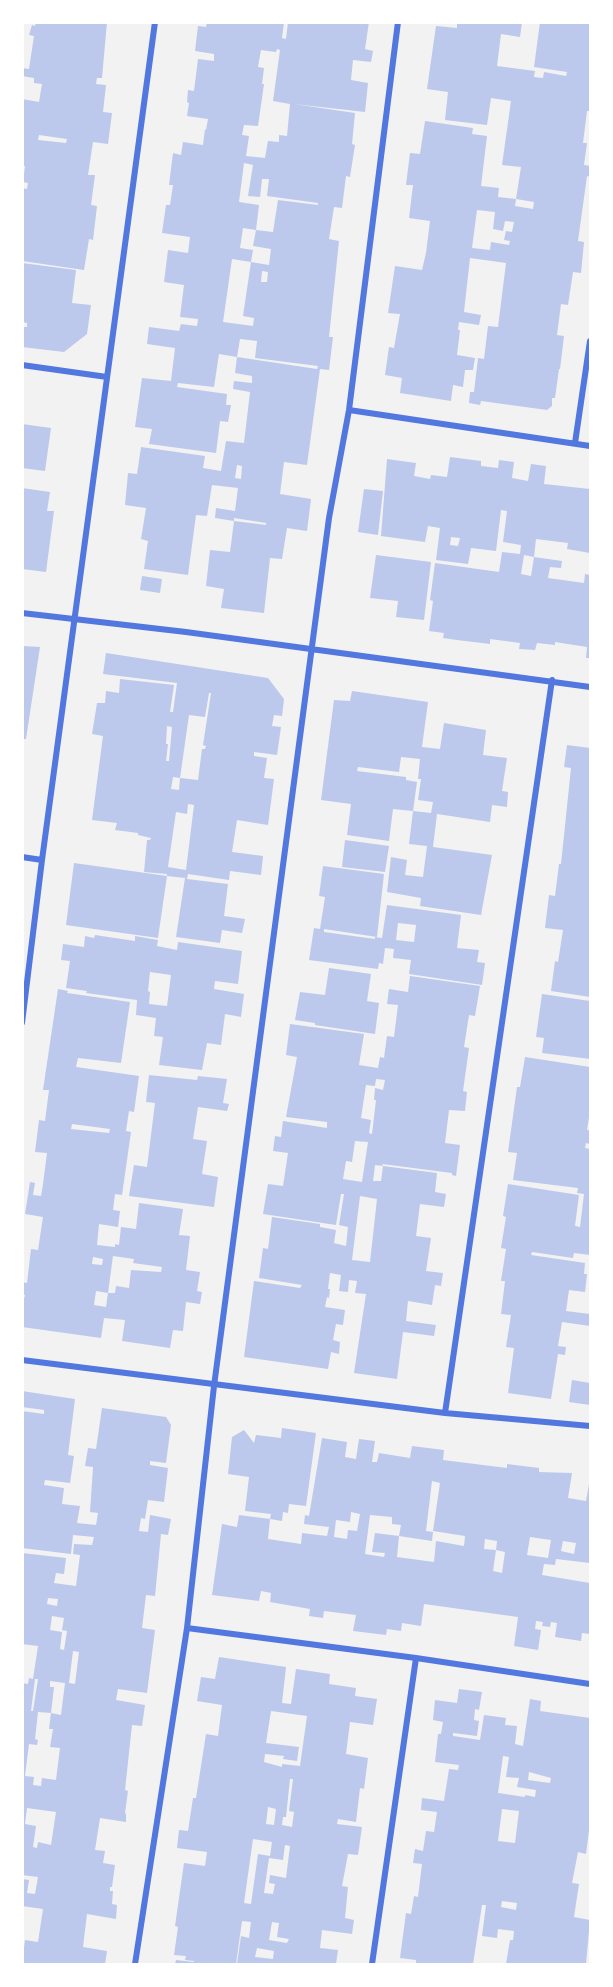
<!DOCTYPE html>
<html>
<head>
<meta charset="utf-8">
<style>
  body { margin:0 }
  #map { position:relative; width:613px; height:1987px; overflow:hidden; background:#f2f2f2; font-family:Montserrat,sans-serif }
  canvas { display:block }
  .frame { position:absolute; inset:0; border:24px solid #fff; pointer-events:none }
</style>
</head>
<body>
<div id="map">
<canvas width="613" height="1987"></canvas>
<div class="frame"></div>
</div>
<script>
const c = document.querySelector('canvas').getContext('2d');
c.lineJoin = 'round';
function paint(path, color) {
  c.fillStyle = color;
  c.fill(path, 'evenodd');
}
function shape(rows) {
  const path = new Path2D();
  for (const r of rows) {
    path.moveTo(r[0], r[1]);
    for (let i = 2; i < r.length; i += 2) path.lineTo(r[i], r[i + 1]);
  }
  return path;
}
function trace(path, color, width, dash) {
  c.strokeStyle = color;
  c.lineWidth = width;
  c.lineCap = dash ? 'butt' : 'round';
  c.setLineDash(dash || []);
  c.stroke(path);
}
const building = shape([
  [36,22,107,22,102,78,97,78,96,84,106,85,103,112,112,113,108,144,93,142,88,175,95,175,91,205,97,206,93,240,89,239,84,270,22,261,22,188,27,189,28,183,23,182,25,166,22,165,24,150,22,150,22,99,39,102,42,84,34,83,34,78,22,76,22,68,29,69,34,36,29,35,32,25,35,26],
  [39,135,67,139,66,143,38,140],
  [207,22,284,22,282,38,286,39,288,22,369,22,365,49,373,51,371,62,353,60,351,80,368,83,365,112,294,104,355,113,352,144,355,145,350,177,346,176,342,208,334,207,329,239,339,241,329,337,333,337,329,370,320,369,307,465,284,462,280,494,311,499,307,531,287,528,282,559,270,558,264,613,221,608,224,589,206,586,210,550,230,552,234,521,266,525,266,523,234,518,234,521,215,518,216,508,235,511,238,488,212,485,207,516,196,515,188,575,144,569,148,541,141,539,146,508,125,505,128,473,137,474,141,447,205,456,203,468,221,471,226,441,244,443,250,392,233,389,234,381,252,383,252,376,235,373,237,357,317,369,318,366,255,358,257,341,240,339,237,357,219,354,214,387,178,383,177,387,227,394,226,405,231,405,228,422,220,421,216,453,149,444,152,429,135,427,142,378,171,381,175,348,147,344,149,327,179,331,181,324,197,326,198,319,180,317,184,285,164,282,168,250,188,253,190,237,162,233,166,205,170,205,173,185,169,185,173,153,181,155,183,142,203,145,205,129,206,130,208,119,187,116,189,103,187,102,188,90,194,91,198,59,214,61,214,54,195,51,198,26,206,27],
  [277,49,280,50,273,101,290,104,287,136,279,135,279,142,268,141,265,158,246,156,249,136,242,135,244,125,258,126,264,84,262,84,264,68,258,67,261,50,276,52],
  [244,163,253,165,248,196,260,197,262,179,269,179,267,196,318,203,318,205,278,200,273,232,256,230,259,205,239,202],
  [243,228,256,230,253,246,271,249,269,265,251,262,243,316,254,318,253,326,223,322,232,259,251,262,253,250,240,248],
  [262,271,268,272,267,282,261,282],
  [237,465,242,466,241,479,235,478],
  [457,22,522,22,520,37,501,34,497,66,535,71,534,77,543,78,544,72,566,76,567,72,534,67,540,22,590,22,590,111,587,111,583,143,587,143,584,165,590,166,590,177,587,176,578,241,584,242,581,273,573,272,568,305,561,304,557,335,564,336,560,369,559,369,555,398,552,398,552,406,547,410,481,401,480,405,469,403,470,392,474,392,478,358,484,359,488,326,498,327,506,263,470,258,464,312,481,315,479,325,459,322,458,330,460,330,457,355,475,358,473,370,465,370,463,387,453,385,451,401,400,393,402,378,385,375,389,347,394,348,400,314,388,313,395,266,422,270,426,253,430,221,409,218,413,185,406,185,410,153,420,154,425,121,473,128,472,134,487,136,481,186,499,188,498,197,516,199,515,206,533,209,534,202,516,199,521,167,502,165,511,101,491,98,487,125,445,120,448,92,427,89,436,26,457,28],
  [477,210,495,212,493,229,503,231,505,221,514,222,512,232,506,231,504,240,510,241,509,245,491,242,490,250,472,248],
  [22,263,76,270,72,303,91,305,87,334,64,352,22,347,22,327,27,327,27,323,22,322],
  [22,424,51,428,45,471,22,468],
  [450,457,481,461,481,466,498,468,499,460,514,462,512,478,528,481,531,464,546,466,544,484,590,489,590,553,567,549,568,543,536,539,534,557,524,555,521,574,531,576,534,557,562,561,561,568,550,567,548,578,584,583,585,574,590,575,590,658,586,658,587,647,555,642,555,645,537,643,535,650,519,649,520,643,490,639,490,644,457,640,443,638,444,633,429,631,433,601,430,600,435,563,499,572,502,552,520,554,521,545,503,542,507,511,501,510,496,551,471,548,468,564,436,560,440,528,428,526,425,542,381,536,387,459,416,463,414,476,430,479,431,475,447,477],
  [451,537,460,538,458,546,450,545],
  [22,488,50,492,47,511,54,511,46,572,22,569],
  [364,489,383,491,378,535,358,532],
  [376,555,431,562,424,620,396,617,398,601,370,598],
  [142,576,162,579,160,593,140,590],
  [22,646,40,647,26,739,22,739],
  [106,653,268,678,284,699,282,716,274,715,272,726,281,727,277,755,254,752,254,756,267,758,264,778,274,779,268,825,237,820,232,852,263,856,261,875,230,871,229,880,188,874,187,879,228,884,224,916,245,919,242,933,222,930,220,943,176,937,185,878,167,876,167,874,144,872,147,840,150,840,151,838,138,835,138,833,115,830,117,823,92,820,103,736,92,734,97,703,105,703,106,691,119,693,120,679,174,685,170,712,173,712,177,683,103,674],
  [209,693,211,693,203,745,206,746,205,749,202,749,198,780,180,778,189,715,205,717],
  [167,726,172,727,169,761,166,761,168,744,166,744],
  [173,777,180,778,179,790,171,789],
  [188,804,194,805,186,870,168,867,176,812,187,814],
  [352,691,428,702,422,747,440,749,444,723,486,730,483,755,507,758,502,791,508,792,507,807,492,805,490,822,437,814,433,847,492,855,481,915,420,906,421,898,387,892,391,857,407,860,405,875,423,877,427,846,409,844,413,811,431,813,433,802,418,800,421,779,418,779,420,759,401,757,399,772,358,767,357,771,406,777,406,780,417,782,413,811,393,809,389,841,347,835,351,804,321,800,334,700,350,701],
  [567,745,590,748,590,997,551,991,555,961,558,962,563,930,545,928,549,895,555,896,559,864,561,864,571,768,564,767],
  [345,840,389,846,385,872,342,867],
  [74,863,167,876,158,938,66,925],
  [323,866,384,874,377,937,324,929,324,932,375,939,375,937,382,938,387,905,461,915,457,948,479,950,477,962,485,963,482,985,409,974,411,960,393,958,394,949,385,948,383,964,379,963,378,969,309,960,314,928,320,929,325,897,319,896],
  [398,923,416,925,414,942,396,940],
  [95,935,135,941,135,936,158,940,157,946,177,950,178,942,242,951,238,984,215,981,214,989,244,994,241,1017,225,1014,221,1045,207,1043,202,1070,159,1065,163,1037,154,1036,156,1018,136,1015,137,1000,86,993,87,991,66,988,70,961,61,960,63,944,84,947,85,936,94,938],
  [150,972,171,975,167,1006,149,1004,150,992,148,991],
  [329,968,371,974,367,1001,379,1003,375,1034,315,1025,315,1023,295,1020,300,992,325,995],
  [410,976,480,986,475,1016,469,1015,464,1047,469,1048,463,1091,467,1092,465,1111,449,1110,445,1143,460,1145,456,1176,452,1175,452,1173,382,1164,383,1166,375,1165,373,1181,381,1181,383,1166,437,1173,435,1192,446,1194,444,1207,420,1204,416,1236,431,1238,426,1271,443,1273,441,1286,435,1285,432,1305,408,1301,406,1321,436,1325,434,1336,403,1332,397,1379,354,1373,366,1294,355,1293,357,1281,349,1280,348,1292,339,1291,341,1275,330,1273,328,1289,330,1289,329,1298,327,1297,325,1307,345,1310,343,1325,336,1324,333,1340,340,1342,339,1354,331,1352,328,1369,244,1357,254,1281,300,1288,302,1285,259,1278,263,1248,268,1249,272,1217,320,1224,320,1227,336,1230,334,1243,346,1246,348,1227,339,1225,344,1194,341,1194,336,1225,263,1214,268,1184,283,1186,288,1153,273,1151,275,1136,281,1137,283,1121,327,1128,327,1122,286,1117,297,1057,286,1055,290,1024,364,1034,359,1065,378,1068,380,1057,384,1058,387,1036,394,1037,398,1005,387,1004,389,989,408,992],
  [376,1079,385,1080,383,1090,375,1088,374,1100,376,1100,372,1134,369,1133,371,1120,361,1118,366,1085,375,1086],
  [355,1141,368,1142,362,1182,343,1179,346,1161,352,1162],
  [360,1196,377,1199,370,1262,352,1260],
  [58,989,68,991,67,993,130,1002,121,1063,78,1058,76,1067,139,1076,134,1112,129,1111,126,1131,131,1132,122,1195,115,1194,113,1210,120,1211,118,1227,99,1224,97,1245,115,1247,115,1244,119,1245,121,1227,136,1229,139,1203,183,1209,179,1235,190,1236,186,1270,200,1272,197,1291,202,1292,200,1304,186,1302,183,1331,173,1330,170,1348,122,1341,125,1320,104,1318,101,1338,22,1327,22,1306,25,1295,22,1294,22,1282,27,1283,31,1249,38,1250,43,1217,25,1214,30,1182,35,1183,33,1195,41,1196,43,1184,47,1153,35,1152,39,1120,45,1121,49,1090,43,1090],
  [72,1124,110,1129,109,1133,71,1129],
  [113,1256,134,1259,133,1263,162,1267,161,1272,131,1270,129,1288,116,1286,115,1293,108,1293,106,1307,94,1305,96,1291,108,1293],
  [93,1257,103,1259,102,1265,92,1264],
  [542,994,590,1001,590,1059,542,1053,544,1038,536,1037],
  [525,1057,590,1067,590,1111,587,1130,590,1130,590,1144,586,1143,585,1148,590,1149,590,1255,574,1253,573,1258,532,1252,531,1255,585,1263,584,1274,587,1274,585,1292,569,1290,566,1311,590,1314,590,1326,562,1322,558,1346,566,1347,565,1355,558,1354,551,1399,508,1393,514,1348,506,1347,511,1315,501,1314,505,1281,501,1281,506,1249,501,1248,506,1217,503,1216,508,1184,579,1195,575,1226,580,1227,584,1194,577,1193,578,1188,513,1180,517,1153,508,1152,517,1087,520,1087],
  [149,1075,197,1080,198,1076,227,1079,223,1103,229,1104,227,1111,198,1107,193,1139,207,1141,202,1174,218,1177,214,1207,129,1196,134,1165,147,1167,155,1103,146,1102],
  [572,1380,590,1383,590,1405,569,1402],
  [22,1391,75,1399,68,1455,74,1456,70,1483,45,1480,44,1485,64,1488,62,1504,80,1506,77,1523,96,1525,98,1513,90,1512,93,1467,85,1466,88,1448,96,1449,102,1408,166,1417,171,1425,166,1463,150,1461,150,1465,168,1468,164,1502,148,1500,145,1519,141,1518,139,1531,148,1532,150,1515,171,1519,168,1535,161,1534,155,1596,146,1595,142,1628,155,1630,147,1693,118,1689,116,1700,145,1705,142,1726,132,1725,125,1790,128,1791,125,1813,126,1814,126,1822,100,1818,95,1850,105,1851,103,1863,115,1865,112,1887,110,1887,110,1891,113,1891,112,1904,117,1905,116,1919,87,1914,83,1947,107,1951,105,1964,22,1964,25,1940,38,1942,43,1909,22,1906,22,1879,29,1880,27,1893,35,1894,38,1877,22,1875,22,1683,28,1684,29,1678,33,1679,38,1646,22,1644,22,1553,66,1558,64,1574,56,1573,54,1583,76,1586,80,1555,73,1554,74,1544,92,1545,94,1537,73,1535,71,1554,22,1548,22,1411,44,1414,44,1410,22,1407],
  [48,1598,58,1599,57,1606,47,1604],
  [52,1616,64,1618,62,1630,67,1631,64,1650,60,1649,62,1632,50,1630],
  [73,1651,79,1652,75,1684,69,1683],
  [35,1679,38,1679,33,1711,31,1711],
  [50,1681,65,1683,61,1715,51,1713,54,1687,50,1687],
  [38,1712,51,1713,49,1729,53,1729,50,1747,60,1748,56,1780,42,1778,41,1786,33,1785,34,1777,25,1776,29,1744,37,1745,38,1740,35,1739],
  [27,1808,56,1812,51,1845,38,1842,37,1848,33,1847,36,1826,25,1824],
  [282,1428,316,1433,306,1506,289,1504,288,1513,283,1512,282,1521,270,1519,271,1514,245,1511,249,1477,228,1474,232,1437,244,1430,254,1443,256,1435,281,1438],
  [322,1438,347,1442,345,1457,356,1459,359,1439,375,1441,372,1462,377,1462,379,1453,410,1458,412,1446,444,1450,443,1460,507,1468,507,1464,539,1468,539,1472,572,1473,568,1498,586,1501,590,1479,590,1563,556,1559,555,1565,544,1564,542,1575,590,1583,590,1634,582,1633,581,1641,555,1637,557,1623,551,1622,550,1627,542,1626,543,1622,536,1621,535,1629,541,1630,538,1650,514,1646,518,1617,424,1604,421,1626,402,1623,401,1631,387,1629,386,1635,353,1631,356,1615,324,1611,323,1618,309,1616,310,1609,270,1602,271,1593,261,1591,259,1601,212,1595,222,1524,237,1527,239,1515,270,1519,268,1539,301,1544,302,1533,327,1536,329,1527,304,1524,305,1515,309,1516],
  [432,1481,440,1483,433,1531,465,1536,464,1546,436,1541,434,1562,397,1557,399,1536,375,1533,372,1552,385,1553,384,1557,365,1554,370,1515,392,1517,392,1524,401,1525,399,1536,432,1541,433,1532,426,1531],
  [351,1512,360,1514,357,1531,348,1530,347,1539,334,1537,336,1520,350,1522],
  [530,1537,551,1540,548,1558,527,1555],
  [485,1539,497,1541,496,1550,505,1552,502,1573,493,1571,496,1550,484,1549],
  [563,1541,576,1543,574,1554,561,1551],
  [219,1657,286,1667,282,1703,291,1704,296,1669,330,1674,329,1684,356,1688,355,1696,377,1699,373,1725,350,1722,346,1754,368,1758,364,1789,360,1788,356,1822,338,1819,337,1824,362,1827,358,1855,348,1854,342,1886,348,1887,345,1918,354,1920,352,1934,322,1930,320,1948,338,1950,336,1964,237,1964,241,1936,249,1938,251,1922,242,1921,236,1964,175,1964,176,1960,194,1962,194,1961,185,1960,186,1956,174,1955,178,1927,175,1926,184,1863,205,1866,207,1852,177,1848,179,1830,188,1831,193,1798,196,1798,206,1734,218,1736,222,1705,197,1701,201,1677,215,1679],
  [271,1711,307,1716,300,1766,282,1764,282,1767,264,1762,265,1754,284,1756,283,1759,297,1761,299,1747,266,1743],
  [290,1779,293,1779,289,1811,294,1812,292,1827,282,1825,283,1817,286,1817],
  [268,1807,276,1809,274,1825,266,1824],
  [253,1839,272,1842,270,1856,258,1854,251,1904,244,1903],
  [285,1845,290,1846,286,1878,270,1875,269,1883,275,1884,273,1894,264,1893,269,1858,283,1860],
  [272,1922,279,1923,277,1937,289,1939,287,1943,269,1940],
  [257,1948,274,1951,273,1959,255,1957],
  [459,1689,482,1692,479,1710,475,1709,474,1720,479,1721,477,1736,453,1733,453,1736,480,1740,484,1715,506,1718,505,1725,517,1726,515,1744,523,1746,530,1699,541,1701,540,1711,590,1718,590,1823,586,1854,578,1852,572,1883,579,1884,574,1917,590,1920,586,1964,506,1964,510,1940,513,1940,514,1931,498,1929,497,1938,482,1936,486,1905,482,1905,473,1964,416,1964,416,1960,400,1958,406,1913,411,1914,414,1896,418,1897,422,1864,413,1863,415,1849,423,1851,426,1831,434,1832,437,1812,421,1810,422,1798,444,1801,449,1769,458,1770,459,1765,435,1762,438,1734,441,1734,443,1722,433,1720,435,1700,457,1703],
  [503,1756,509,1757,506,1777,519,1778,517,1787,536,1790,535,1797,525,1795,525,1797,498,1793],
  [529,1772,551,1778,550,1783,528,1780],
  [502,1809,519,1811,515,1843,498,1841],
  [502,1901,517,1903,516,1910,501,1907]
]);
const minor = shape([
  [22,365,107,377],
  [349,410,590,446],
  [575,443,590,341],
  [22,613,186,632,590,687],
  [22,857,42,860],
  [22,1023,42,860,155,22],
  [22,1360,445,1413,590,1426],
  [445,1413,552,680],
  [187,1628,416,1658,590,1684],
  [135,1964,187,1628,214,1386,329,518,349,410,398,22],
  [372,1964,416,1658]
]);
paint(building, '#bdc9ec');
trace(minor, '#5277de', 6);
</script>
</body>
</html>
